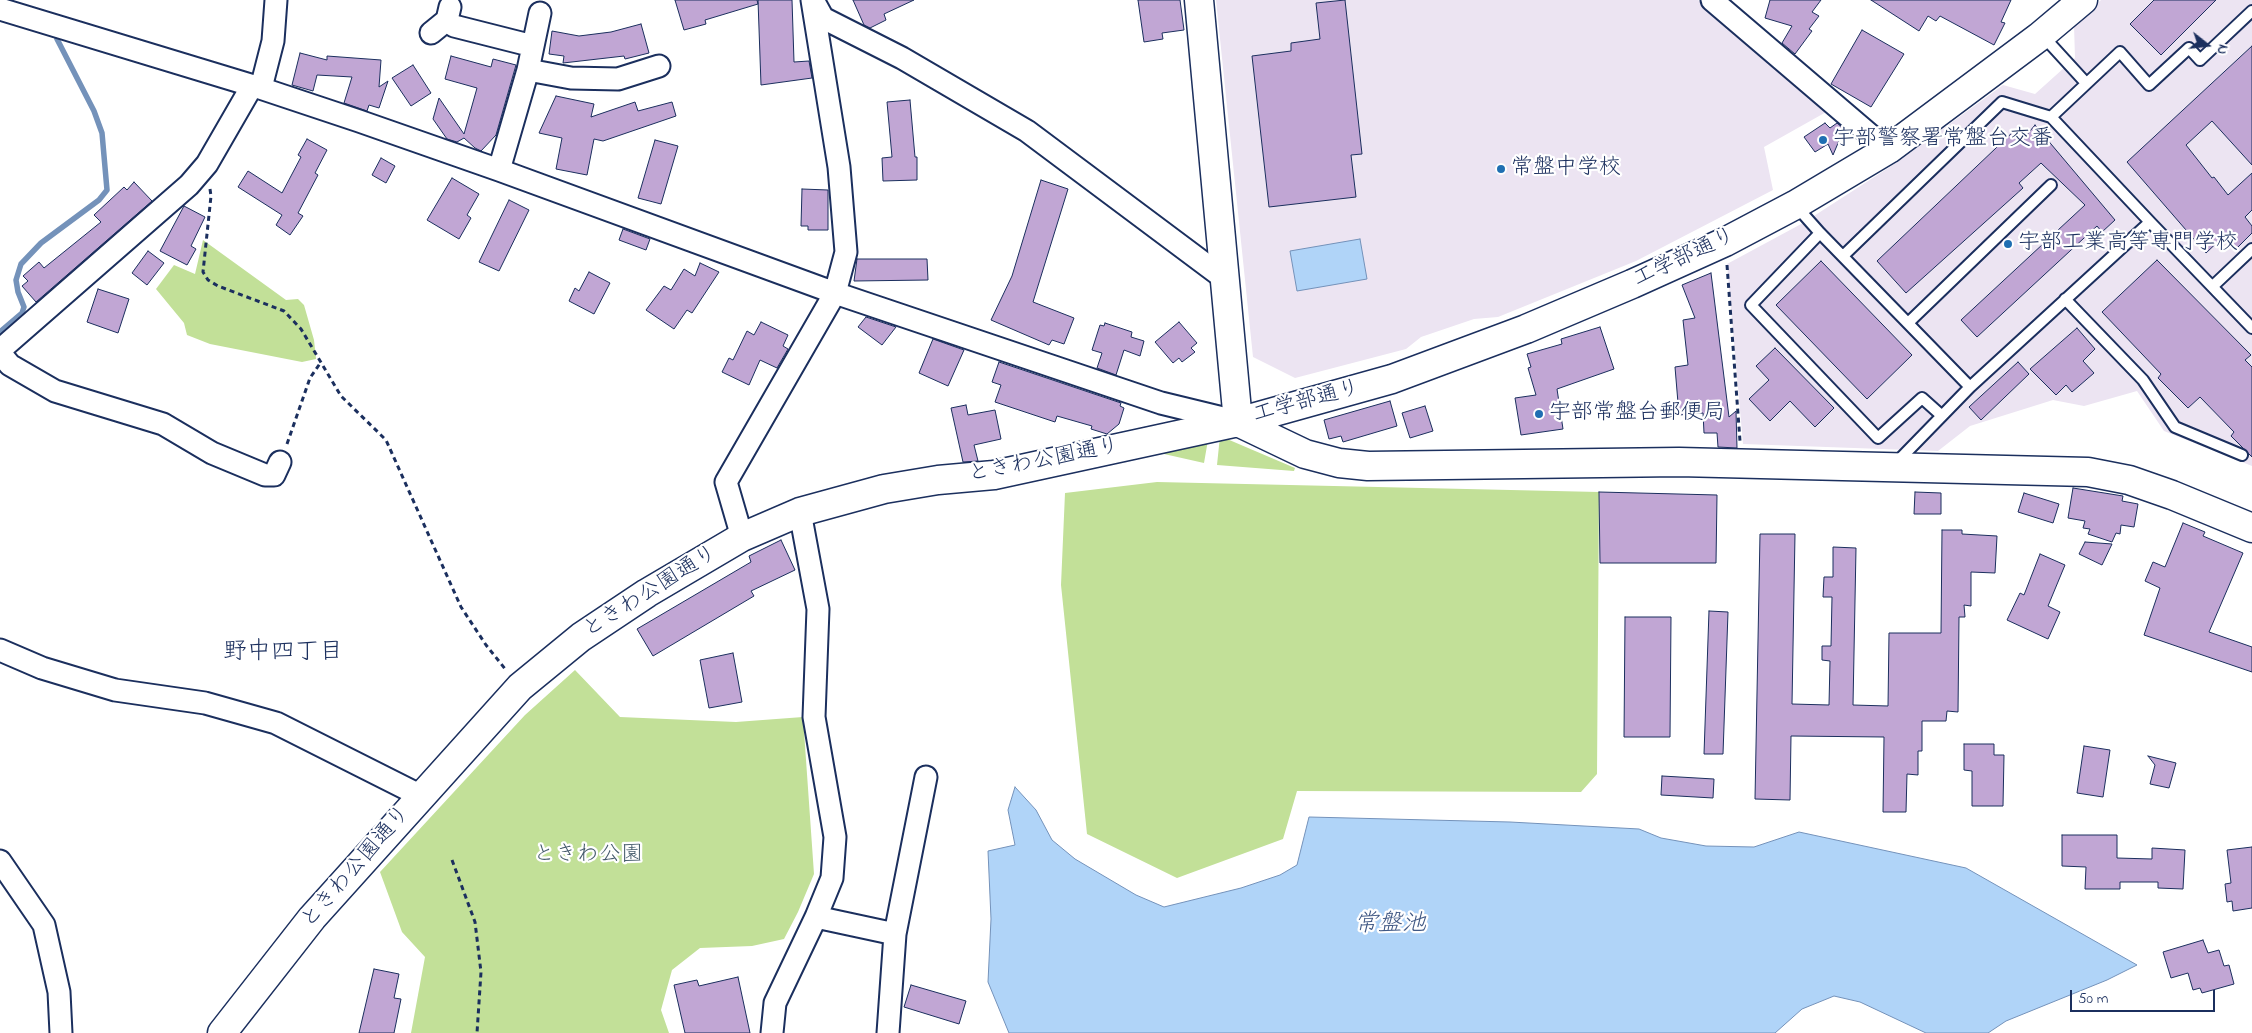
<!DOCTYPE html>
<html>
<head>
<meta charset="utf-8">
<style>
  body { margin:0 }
  #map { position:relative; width:2252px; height:1033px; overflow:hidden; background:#fff; font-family:"Indie Flower",sans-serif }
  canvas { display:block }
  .north { position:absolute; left:2182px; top:20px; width:50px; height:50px; -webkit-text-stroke:4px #fff; paint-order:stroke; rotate:106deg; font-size:14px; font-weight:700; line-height:20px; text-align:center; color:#1b2f5e }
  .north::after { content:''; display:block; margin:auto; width:18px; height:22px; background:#1b2f5e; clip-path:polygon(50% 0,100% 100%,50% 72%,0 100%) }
  .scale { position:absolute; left:2070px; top:990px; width:145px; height:22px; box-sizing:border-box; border:2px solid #1b2f5e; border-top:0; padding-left:6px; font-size:15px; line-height:18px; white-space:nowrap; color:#1b2f5e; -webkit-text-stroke:4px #fff; paint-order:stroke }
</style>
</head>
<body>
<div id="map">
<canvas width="2252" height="1033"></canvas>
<div class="north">N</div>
<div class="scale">50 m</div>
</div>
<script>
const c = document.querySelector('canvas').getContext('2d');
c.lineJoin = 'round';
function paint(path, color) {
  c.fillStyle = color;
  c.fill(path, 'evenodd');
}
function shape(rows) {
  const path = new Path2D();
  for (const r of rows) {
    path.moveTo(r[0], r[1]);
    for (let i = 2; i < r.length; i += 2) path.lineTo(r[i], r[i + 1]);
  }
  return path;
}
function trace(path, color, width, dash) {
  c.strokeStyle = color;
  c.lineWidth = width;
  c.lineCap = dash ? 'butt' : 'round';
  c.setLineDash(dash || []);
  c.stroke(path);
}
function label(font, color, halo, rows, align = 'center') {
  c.font = font + ' "Indie Flower","Klee One",sans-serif';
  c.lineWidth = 4.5;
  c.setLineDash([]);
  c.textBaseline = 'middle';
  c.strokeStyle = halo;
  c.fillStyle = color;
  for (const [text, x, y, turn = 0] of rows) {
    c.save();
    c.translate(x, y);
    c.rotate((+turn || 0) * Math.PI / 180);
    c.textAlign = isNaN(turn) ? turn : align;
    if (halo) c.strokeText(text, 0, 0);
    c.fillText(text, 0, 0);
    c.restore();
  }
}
const built = shape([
  [1216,0,1698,0,1828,111,1764,147,1773,190,1636,261,1498,317,1474,319,1421,337,1406,349,1295,378,1253,357],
  [2101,0,2252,0,2252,466,2164,431,2137,391,2084,406,2053,400,1970,426,1938,451,1743,444,1727,264,1803,223,1896,163,2003,85,2035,94,2075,58,2074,25]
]);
const green = shape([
  [203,240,286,300,298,299,304,305,314,340,316,359,302,362,210,344,187,335,184,323,156,289,174,265,195,274],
  [1220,436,1295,468,1294,471,1217,465],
  [1208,440,1204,463,1164,454,1163,449],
  [1157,482,1599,492,1597,774,1581,792,1297,791,1283,839,1177,878,1087,834,1061,585,1065,493],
  [575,670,620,717,736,722,803,717,814,874,798,912,784,939,752,946,700,948,672,970,661,1010,669,1033,411,1033,425,957,402,932,380,872,525,715]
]);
const water = shape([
  [1360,239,1367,279,1297,291,1290,251,1360,239],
  [1015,787,1036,810,1052,840,1075,859,1136,895,1164,907,1241,888,1280,875,1297,865,1309,817,1510,822,1639,829,1661,838,1706,846,1754,847,1799,832,1966,868,2137,965,2107,980,2006,1021,1988,1033,1926,1033,1860,1002,1834,996,1802,1009,1775,1033,1009,1033,988,982,991,919,988,851,1015,845,1008,810,1015,787]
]);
const stream = shape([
  [0,332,22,313,24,307,18,292,16,280,21,264,41,243,99,200,107,190,102,133,94,111,57,39]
]);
const building = shape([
  [675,0,757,0,758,4,705,20,706,24,684,30,675,0],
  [758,0,792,0,794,62,809,61,812,78,761,85,758,0],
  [853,0,914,0,884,14,886,20,870,28,864,25,853,0],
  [1138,0,1180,0,1184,30,1162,33,1163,39,1144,42,1138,0],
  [1345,0,1362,154,1351,155,1356,197,1269,207,1252,56,1291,51,1291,43,1320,39,1316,3,1345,0],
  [1770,0,1821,0,1812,12,1819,16,1809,29,1812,31,1795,54,1782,43,1792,26,1765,18,1770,0],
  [1871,0,2011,0,2001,22,2005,23,1994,45,1940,16,1936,21,1928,16,1919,31,1871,0],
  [2154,0,2216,0,2161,55,2130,24,2154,0],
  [641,24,649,53,625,59,624,56,563,63,564,56,549,54,552,31,579,36,611,32,641,24],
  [1862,30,1904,54,1871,107,1831,84,1862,30],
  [2252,46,2252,165,2212,121,2186,145,2212,178,2214,177,2228,195,2252,173,2252,210,2245,217,2252,226,2252,233,2236,249,2224,236,2206,253,2127,162,2252,46],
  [300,53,327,60,327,56,381,60,379,87,388,81,379,108,369,105,367,111,344,103,352,77,317,75,313,91,292,85,300,53],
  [451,56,491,67,493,59,516,65,496,135,481,151,475,148,464,138,457,142,447,139,433,119,439,98,464,134,477,88,445,79,451,56],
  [413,65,431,93,411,106,392,78,413,65],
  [556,96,594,104,591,117,635,102,638,111,672,102,676,116,603,141,594,139,587,175,556,169,562,138,539,133,556,96],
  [910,100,915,157,917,157,917,180,883,181,882,158,892,157,887,102,910,100],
  [1825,123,1830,128,1837,123,1844,129,1833,155,1828,144,1815,152,1804,137,1825,123],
  [2035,125,2115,220,2102,232,2097,226,1977,337,1961,320,2085,205,2041,163,2019,183,2023,188,1906,293,1877,261,2016,129,2025,137,2035,125],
  [307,139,327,150,315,173,318,175,298,213,303,216,290,235,276,225,282,215,238,187,248,171,282,193,301,157,298,155,307,139],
  [655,140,678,146,661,204,638,198,655,140],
  [381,158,395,166,386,183,372,175,381,158],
  [452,178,479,194,467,215,471,218,459,239,427,220,452,178],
  [1041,180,1068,189,1033,302,1074,318,1064,344,1052,340,1049,345,991,320,1012,276,1041,180],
  [134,182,152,201,36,302,22,286,28,281,23,276,39,262,44,268,101,222,94,215,124,187,127,190,134,182],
  [802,189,828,190,828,230,808,230,808,226,801,226,802,189],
  [509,200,529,210,499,271,479,262,509,200],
  [184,206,205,217,191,246,196,249,187,265,160,251,184,206],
  [623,229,650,239,646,250,619,240,623,229],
  [148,251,164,263,147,285,132,273,148,251],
  [857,259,927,259,928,280,854,281,857,259],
  [2157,260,2251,355,2245,360,2252,367,2252,457,2231,436,2234,432,2200,397,2188,408,2158,378,2161,374,2102,312,2157,260],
  [1821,261,1912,355,1867,399,1776,305,1821,261],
  [700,263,719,272,692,313,687,310,674,329,646,310,664,286,671,290,684,269,695,276,700,263],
  [589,272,610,283,594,314,569,301,575,288,579,291,589,272],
  [1711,273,1729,417,1736,411,1737,448,1718,447,1717,433,1704,433,1703,413,1679,415,1675,367,1688,365,1683,320,1695,318,1682,285,1711,273],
  [98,289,129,299,118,333,87,322,98,289],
  [866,317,896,327,882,345,858,327,866,317],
  [761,322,788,335,783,346,788,349,777,368,760,360,749,385,722,372,729,358,733,360,747,331,754,335,761,322],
  [1179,322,1197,343,1191,348,1195,352,1182,362,1179,358,1173,363,1155,342,1179,322],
  [1105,323,1132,332,1131,337,1144,341,1140,356,1124,350,1116,375,1097,368,1102,353,1092,350,1100,325,1104,326,1105,323],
  [1600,327,1614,369,1557,389,1563,429,1521,435,1515,398,1536,395,1528,368,1531,367,1527,354,1562,344,1561,339,1600,327],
  [2077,328,2095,349,2083,361,2094,373,2072,392,2066,385,2056,395,2030,369,2077,328],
  [933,339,964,350,948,386,919,373,933,339],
  [1775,348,1834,408,1815,427,1790,401,1770,421,1749,399,1769,380,1756,366,1775,348],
  [999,362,1121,403,1120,406,1124,408,1119,424,1107,434,1091,429,1092,426,1057,416,1055,422,995,402,1001,385,992,382,999,362],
  [2018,362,2029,374,1981,420,1969,407,2018,362],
  [1390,401,1397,426,1343,442,1341,436,1329,439,1324,420,1390,401],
  [966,405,968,415,995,410,1001,439,974,445,978,461,963,462,951,408,966,405],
  [1425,406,1433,431,1410,438,1402,413,1425,406],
  [2073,488,2123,496,2122,501,2138,504,2134,527,2121,525,2120,534,2116,533,2112,542,2088,534,2090,529,2083,528,2085,521,2068,518,2073,488],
  [1599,492,1717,495,1716,563,1600,563,1599,492],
  [1915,492,1941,493,1941,514,1914,514,1915,492],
  [2024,493,2059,504,2053,523,2018,512,2024,493],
  [2183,523,2205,532,2203,536,2243,553,2209,632,2252,647,2252,672,2144,635,2160,588,2145,581,2153,562,2165,567,2183,523],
  [1942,530,1962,530,1962,534,1997,536,1995,573,1971,572,1971,606,1964,605,1965,617,1959,617,1958,712,1947,711,1946,721,1922,721,1922,751,1918,751,1918,775,1907,774,1906,812,1883,812,1884,737,1791,736,1790,800,1755,799,1760,534,1795,534,1792,704,1829,705,1830,661,1822,660,1822,646,1831,646,1832,597,1823,597,1824,577,1833,577,1833,547,1856,548,1853,705,1888,706,1889,633,1941,633,1942,530],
  [781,540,795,570,751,591,754,596,653,656,637,629,751,562,749,556,781,540],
  [2085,542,2112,544,2102,565,2079,554,2085,542],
  [2040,554,2065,565,2048,606,2060,612,2048,639,2007,620,2020,593,2024,595,2040,554],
  [1709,611,1728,612,1723,754,1704,754,1709,611],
  [1625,617,1671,617,1670,737,1624,737,1625,617],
  [733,653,742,702,709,708,700,660,733,653],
  [1964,744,1994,744,1994,755,2004,755,2003,806,1972,806,1972,771,1964,770,1964,744],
  [2084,746,2110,750,2103,797,2077,793,2084,746],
  [2148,756,2176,763,2169,788,2150,784,2155,765,2148,756],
  [1662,776,1714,779,1713,798,1661,795,1662,776],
  [2062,835,2117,835,2117,858,2152,859,2152,848,2185,850,2183,889,2158,888,2158,882,2120,882,2120,889,2085,889,2086,867,2062,866,2062,835],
  [2252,847,2252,908,2233,911,2232,901,2227,902,2225,884,2231,883,2227,850,2252,847],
  [2203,940,2208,953,2219,950,2224,966,2229,965,2234,984,2202,993,2200,988,2193,990,2188,973,2171,978,2163,952,2203,940],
  [374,969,399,974,394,998,401,999,394,1033,359,1033,374,969],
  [738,977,750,1033,685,1033,674,985,697,980,699,986,738,977],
  [911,985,966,1001,959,1024,904,1007,911,985]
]);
const path = shape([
  [210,189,211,196,203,272,208,280,218,286,284,311,301,329,341,396,386,440,461,607,486,645,506,670],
  [1727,265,1740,441],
  [287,444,310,378,321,362],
  [452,860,475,922,481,972,477,1033]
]);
const lane = shape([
  [2043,36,2086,83],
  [1796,206,1820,233,1970,387],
  [2150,222,2252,328],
  [1820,233,1751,305,1878,438,1922,398,1941,415],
  [1843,256,2002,102,2051,117],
  [2213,286,2252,249],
  [2065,299,2143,380,2175,427,2242,455],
  [1908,323,2051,185],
  [1895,464,1970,387,2150,222,2051,117,2120,52,2149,85,2189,48,2200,60,2252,11]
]);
const street = shape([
  [813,0,823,18,902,58,1027,131,1225,279],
  [1712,0,1876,140,1889,149],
  [450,7,447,20,454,26,533,46],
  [0,9,257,87,359,121,499,170,835,293,1161,403,1235,421],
  [431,33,447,20],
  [528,70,571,78,618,79,659,66],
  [257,87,263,80,273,41,276,0],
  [499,170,528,70,540,13],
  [0,350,189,185,207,164,252,86],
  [0,353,10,365,55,391,163,424,212,453,265,475,274,475,280,462],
  [742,537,726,482,835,293,846,252,839,167,812,0],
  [0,650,42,668,115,690,205,703,276,723,421,796],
  [0,861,44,925,59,992,61,1033],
  [816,917,895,934],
  [772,1033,775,1003,816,917,832,878,835,837,814,717,818,609,800,512],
  [888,1033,895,934,926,777]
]);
const secondary = shape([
  [1199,0,1238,422],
  [1238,422,1305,454,1339,463,1368,466,1679,462,2088,472,2129,480,2172,495,2252,528],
  [222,1033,312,918,520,687,581,637,647,593,742,537,800,512,884,489,938,480,994,475,1238,422,1392,379,1526,329,1632,284,1725,242,1795,205,1889,149,2039,37,2083,0]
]);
const markers = [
  [1823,140,5,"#1f6fb2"],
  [1501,169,5,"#1f6fb2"],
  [2008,244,5,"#1f6fb2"],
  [1539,414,5,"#1f6fb2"]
];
const poiNames = [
  ["宇部警察署常盤台交番",1833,140],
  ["常盤中学校",1511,169],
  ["宇部工業高等専門学校",2018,244],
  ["宇部常盤台郵便局",1549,414]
];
const streetNames = [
  ["工学部通り",1685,259,-25],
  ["工学部通り",1307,403,-15],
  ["ときわ公園通り",1044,462,-11],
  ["ときわ公園通り",651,593,-32],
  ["ときわ公園通り",357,868,-49]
];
const parkNames = [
  ["ときわ公園",588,856]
];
const neighbourhoodNames = [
  ["野中四丁目",283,654]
];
const waterNames = [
  ["常盤池",1390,926]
];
paint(built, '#ece4f2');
paint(green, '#c2e098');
paint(water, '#b0d4f8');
trace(water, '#7492ba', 1);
trace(stream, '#7492ba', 5.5);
paint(building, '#c1a6d4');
trace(building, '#1b2f5e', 1);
trace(lane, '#1b2f5e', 14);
trace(street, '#1b2f5e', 25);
trace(secondary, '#1b2f5e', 31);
trace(path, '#1b2f5e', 3, [5, 4]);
trace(lane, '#fff', 10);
trace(street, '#fff', 21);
trace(secondary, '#fff', 28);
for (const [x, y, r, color] of markers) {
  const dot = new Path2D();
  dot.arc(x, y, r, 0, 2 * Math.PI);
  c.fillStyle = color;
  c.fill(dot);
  trace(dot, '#fff', 2);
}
label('22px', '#1b2f5e', '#fff', poiNames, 'left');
label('22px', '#1b2f5e', '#fff', streetNames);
label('22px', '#455b6c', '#fff', parkNames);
label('24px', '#1b2f5e', '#fff', neighbourhoodNames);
label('italic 24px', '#405884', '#fff', waterNames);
</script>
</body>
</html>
